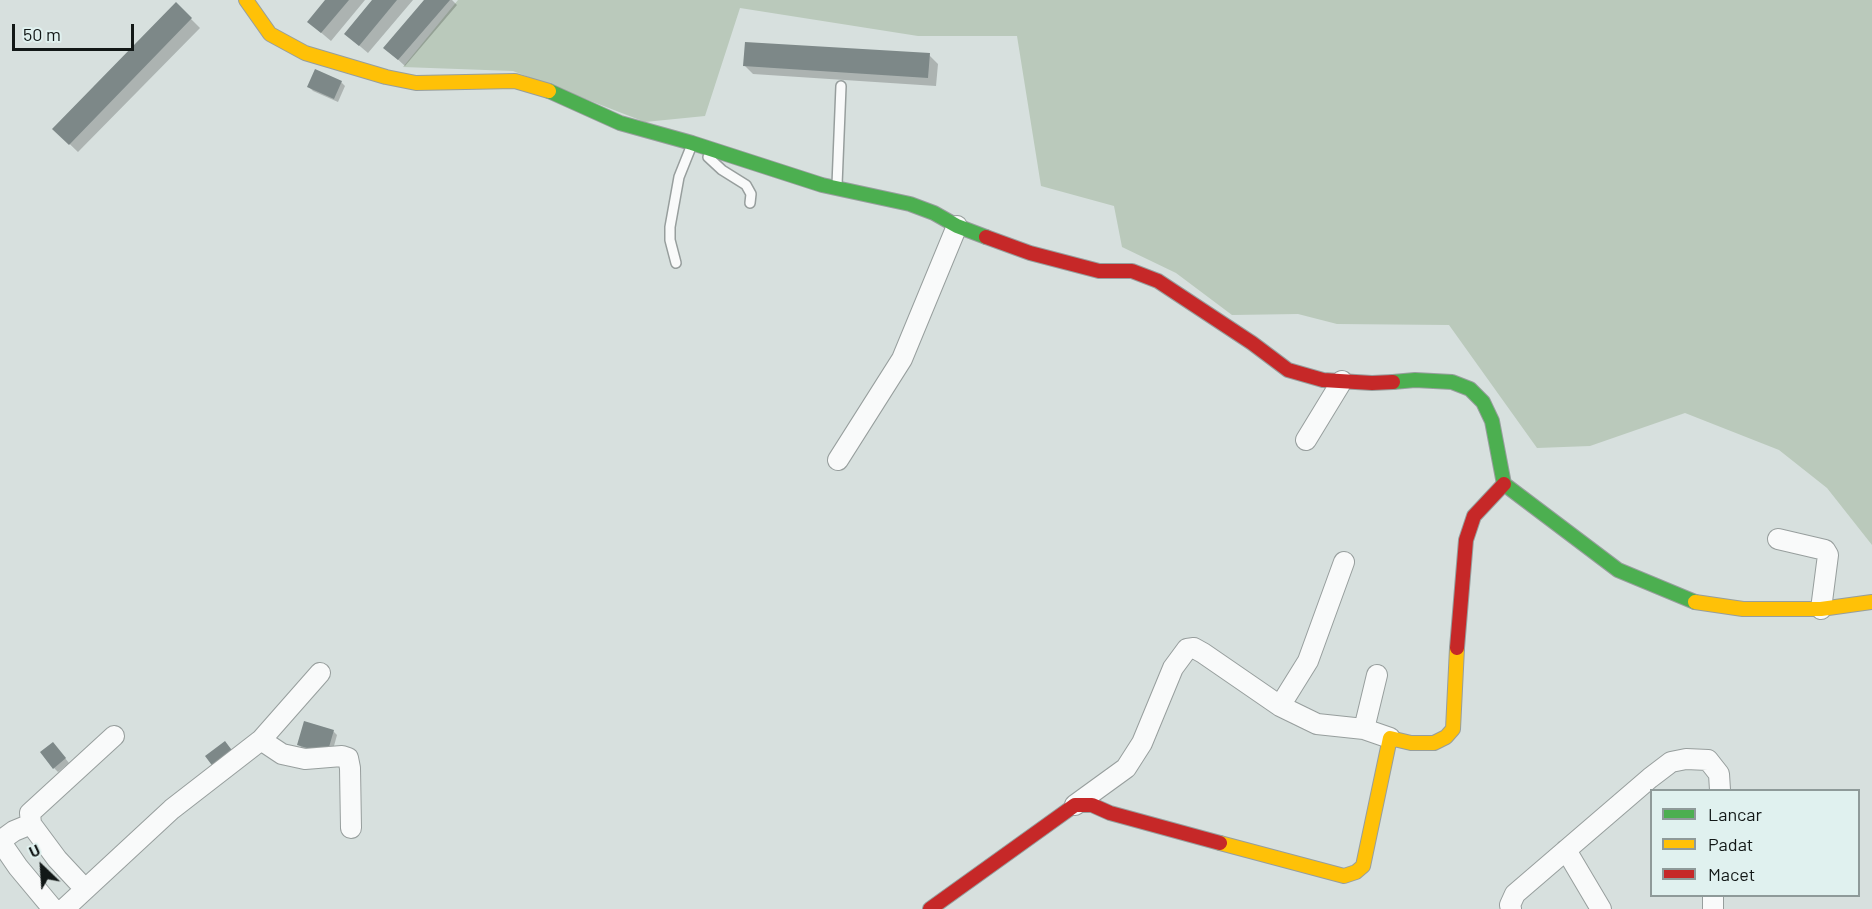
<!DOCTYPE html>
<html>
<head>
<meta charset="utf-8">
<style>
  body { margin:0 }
  #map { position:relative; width:1872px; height:909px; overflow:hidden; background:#d7e0de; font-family:Barlow,sans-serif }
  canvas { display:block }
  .legend { position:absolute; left:1650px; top:789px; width:210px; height:108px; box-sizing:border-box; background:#e0f1ef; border:2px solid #8e9a99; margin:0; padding:8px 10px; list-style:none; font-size:18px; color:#121817 }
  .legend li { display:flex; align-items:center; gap:12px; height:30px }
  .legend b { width:30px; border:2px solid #8e9a99 }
  .north { position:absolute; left:12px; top:837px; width:60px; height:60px; -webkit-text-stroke:4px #e0f1ef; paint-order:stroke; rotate:335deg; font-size:16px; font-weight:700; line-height:24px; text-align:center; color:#121817 }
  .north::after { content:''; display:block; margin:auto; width:21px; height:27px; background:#121817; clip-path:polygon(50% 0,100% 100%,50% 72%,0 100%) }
  .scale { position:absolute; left:12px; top:24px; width:122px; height:27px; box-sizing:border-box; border:3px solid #121817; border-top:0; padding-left:8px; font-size:18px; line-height:21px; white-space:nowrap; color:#121817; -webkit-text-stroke:4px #e0f1ef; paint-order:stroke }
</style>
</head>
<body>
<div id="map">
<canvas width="1872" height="909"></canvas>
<ul class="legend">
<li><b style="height:8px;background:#4caf50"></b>Lancar</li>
<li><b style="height:8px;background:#ffc107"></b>Padat</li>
<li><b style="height:8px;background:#c62828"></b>Macet</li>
</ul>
<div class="north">U</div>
<div class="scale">50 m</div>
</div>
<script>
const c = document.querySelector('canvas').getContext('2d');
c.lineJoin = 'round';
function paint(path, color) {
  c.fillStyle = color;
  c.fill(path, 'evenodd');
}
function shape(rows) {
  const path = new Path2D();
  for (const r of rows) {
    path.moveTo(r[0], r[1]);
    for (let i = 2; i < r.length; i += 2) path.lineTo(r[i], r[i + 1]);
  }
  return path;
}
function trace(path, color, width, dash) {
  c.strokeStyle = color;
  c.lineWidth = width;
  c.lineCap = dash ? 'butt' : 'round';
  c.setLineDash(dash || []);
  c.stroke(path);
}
const forest = shape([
  [458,0,1872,0,1872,545,1827,488,1779,450,1685,413,1590,446,1537,448,1449,325,1337,324,1298,314,1232,315,1176,273,1122,247,1114,206,1041,186,1017,36,918,36,740,8,705,116,645,122,513,71,403,67]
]);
const shadow = shape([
  [327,0,365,0,331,41,318,30],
  [374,0,413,0,368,53,355,42],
  [426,0,452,0,457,5,405,66,392,54],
  [176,4,200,28,78,152,54,129],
  [929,55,938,64,936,86,753,74,745,66],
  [341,82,345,86,338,102,313,91,309,87],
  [333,731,337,735,331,757,302,748,298,744],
  [57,748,69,763,58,772,54,768]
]);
const building = shape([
  [325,0,349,0,321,33,307,22],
  [372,0,397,0,359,46,344,34],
  [424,0,450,0,398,60,383,48],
  [176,2,192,18,69,145,52,129],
  [745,42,930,53,928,78,743,66],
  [315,69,342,81,334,99,307,87],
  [304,721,334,730,327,754,297,745],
  [225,741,234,753,214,768,205,756],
  [53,742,66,758,53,769,40,752]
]);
const lane = shape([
  [708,157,722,170,746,185,751,194,750,203],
  [837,185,841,86],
  [676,263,670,240,670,227,679,177,691,147]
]);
const street = shape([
  [1306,440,1342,381],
  [838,460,902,359,957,226],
  [1778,539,1825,550,1828,555,1821,609],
  [1280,706,1308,661,1344,562],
  [1364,729,1377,675],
  [261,740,282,754,305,759,342,756,348,758,350,768,351,828],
  [1075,805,1126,768,1142,743,1173,668,1187,649,1194,648,1203,653,1280,706,1317,724,1364,729,1390,738],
  [31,824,14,831,0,841,18,867,53,909],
  [1566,850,1601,909],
  [84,888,57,859,31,824,30,813,114,736],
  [64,909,172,809,261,740,320,673],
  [1511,909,1510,905,1515,894,1650,778,1671,762,1686,759,1708,760,1719,774,1720,790],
  [1713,909,1713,896]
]);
const fast = shape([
  [549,91,620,123,692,143,822,185,910,204,934,213,957,226,986,237],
  [1393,382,1415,380,1452,382,1470,389,1483,402,1492,421,1504,484,1618,570,1695,602]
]);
const slow = shape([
  [246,0,270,34,305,53,386,77,416,83,515,81,549,91],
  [1695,602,1743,609,1821,609,1872,602],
  [1220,843,1344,876,1356,872,1363,866,1390,738,1411,743,1434,743,1446,737,1453,729,1457,648]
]);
const jam = shape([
  [986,237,1030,253,1099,271,1132,271,1158,281,1252,343,1288,370,1323,380,1372,383,1393,382],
  [1457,648,1466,540,1474,516,1504,484],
  [930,909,1075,805,1092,805,1110,813,1220,843]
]);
paint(forest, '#bac9bb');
paint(shadow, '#0003');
paint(building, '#7d8888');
trace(lane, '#979e9d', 12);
trace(street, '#979e9d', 22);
trace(fast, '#979e9d', 16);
trace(slow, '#979e9d', 16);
trace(jam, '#979e9d', 16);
trace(lane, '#f9fafa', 9);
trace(street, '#f9fafa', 20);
trace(fast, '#4caf50', 14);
trace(slow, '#ffc107', 14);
trace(jam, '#c62828', 14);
</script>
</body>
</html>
